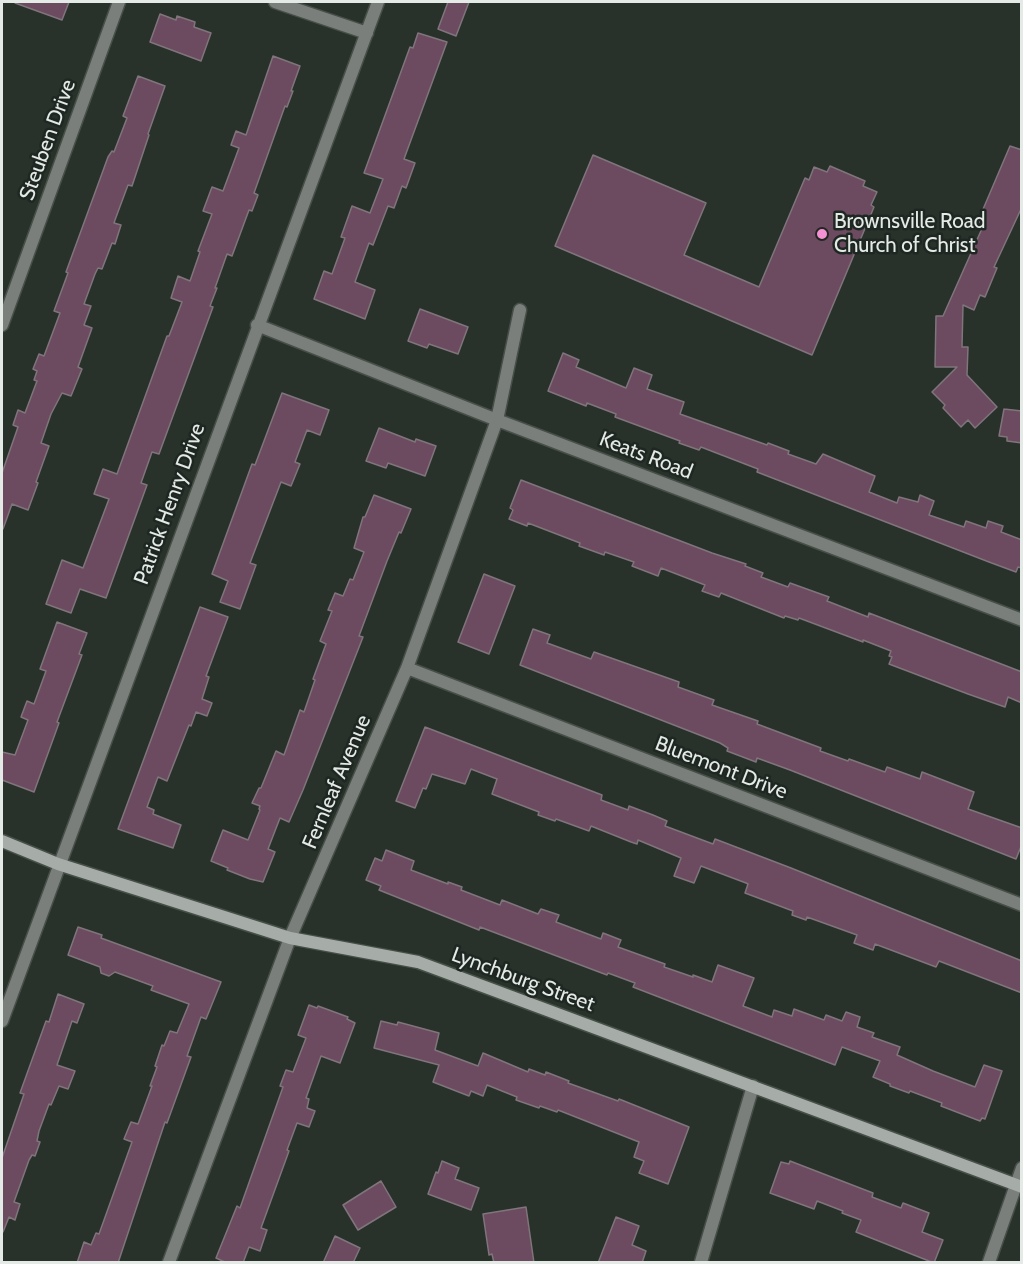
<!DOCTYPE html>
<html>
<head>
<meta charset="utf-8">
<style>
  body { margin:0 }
  #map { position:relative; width:1023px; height:1264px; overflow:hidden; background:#29312b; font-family:Cabin,sans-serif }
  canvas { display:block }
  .frame { position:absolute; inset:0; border:3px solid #e4eae6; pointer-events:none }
</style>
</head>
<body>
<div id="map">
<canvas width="1023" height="1264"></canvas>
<div class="frame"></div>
</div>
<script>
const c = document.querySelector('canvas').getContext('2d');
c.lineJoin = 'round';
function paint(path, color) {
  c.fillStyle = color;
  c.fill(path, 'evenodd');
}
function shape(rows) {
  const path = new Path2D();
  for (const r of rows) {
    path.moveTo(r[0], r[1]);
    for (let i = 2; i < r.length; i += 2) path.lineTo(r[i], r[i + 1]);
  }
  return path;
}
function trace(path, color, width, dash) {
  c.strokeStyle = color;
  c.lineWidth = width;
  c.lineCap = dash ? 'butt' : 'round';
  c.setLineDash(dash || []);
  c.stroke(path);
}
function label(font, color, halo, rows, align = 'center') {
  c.font = font + ' Cabin,sans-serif';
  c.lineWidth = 5;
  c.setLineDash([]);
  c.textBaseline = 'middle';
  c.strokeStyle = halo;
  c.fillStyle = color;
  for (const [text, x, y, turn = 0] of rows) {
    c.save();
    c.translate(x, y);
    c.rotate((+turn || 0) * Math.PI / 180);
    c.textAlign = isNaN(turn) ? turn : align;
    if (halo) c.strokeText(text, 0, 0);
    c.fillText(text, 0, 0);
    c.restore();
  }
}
const building = shape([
  [16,2,69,2,62,20,15,3,16,2],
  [448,2,469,2,456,36,438,29,448,2],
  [160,14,176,20,177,16,195,22,194,27,211,33,201,61,150,42,160,14],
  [418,33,447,42,404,159,415,163,406,188,402,186,394,208,388,206,373,245,369,243,355,282,375,290,365,319,314,299,324,271,332,274,345,238,341,237,352,206,370,213,383,179,364,173,410,47,413,48,418,33],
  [273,56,300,66,291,91,293,91,287,107,285,106,254,193,258,195,252,211,249,210,232,256,227,254,215,288,217,288,210,306,213,307,159,454,152,452,141,483,147,485,106,598,80,589,71,613,46,604,62,560,83,568,109,499,94,494,103,469,117,474,167,336,169,336,182,302,171,298,178,276,190,281,200,252,198,251,212,214,203,211,212,187,223,191,239,148,231,145,236,131,246,135,273,56],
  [138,76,165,86,148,134,149,135,132,186,128,185,115,220,114,223,121,225,115,244,112,243,102,269,98,268,95,274,84,304,91,306,84,325,92,328,78,367,82,369,71,396,62,393,51,414,41,443,49,446,36,482,38,483,28,510,12,504,3,529,2,529,2,473,18,427,13,425,18,410,25,413,37,381,34,380,37,371,33,369,39,354,44,356,60,313,54,311,68,273,66,272,108,157,112,151,114,152,127,118,123,116,138,76],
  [1010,146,1022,150,1022,207,994,267,997,268,985,297,980,295,974,310,963,305,962,347,968,347,967,375,997,407,975,428,968,420,961,427,943,408,945,405,932,392,957,367,935,367,936,316,943,316,984,224,978,221,1010,146],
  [593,155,706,203,684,255,759,287,805,178,809,180,814,167,827,172,830,166,865,181,863,186,877,192,871,205,874,207,812,355,555,246,593,155],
  [420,309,468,327,458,354,429,344,427,348,408,341,420,309],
  [563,353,579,360,576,367,626,388,634,368,652,375,647,389,684,402,680,414,767,445,768,443,789,451,788,454,816,464,823,454,875,476,869,492,897,503,899,497,918,502,920,495,934,501,929,515,964,527,966,521,986,528,988,521,1003,526,1001,532,1022,540,1022,568,1018,567,1016,572,989,562,806,491,757,472,758,469,701,447,699,450,679,443,680,441,615,417,616,414,587,403,586,406,548,391,563,353],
  [282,393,329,410,320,435,307,430,295,462,300,464,291,486,281,482,250,563,256,565,240,609,220,602,228,581,212,574,252,464,255,465,282,393],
  [1004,409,1022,411,1022,443,1007,441,1007,437,999,436,1004,409],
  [379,428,415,442,416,439,436,446,425,476,388,463,386,468,366,461,379,428],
  [521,480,712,553,746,564,745,566,763,573,761,577,788,587,790,583,829,597,827,601,868,617,869,613,1022,672,1022,703,1008,697,1005,707,968,694,889,664,892,657,889,656,891,651,863,640,863,642,799,618,798,620,785,616,784,618,721,593,719,597,702,591,705,585,661,568,658,576,632,566,634,562,605,552,604,555,579,546,580,543,528,523,527,526,509,519,513,510,510,508,521,480],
  [374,495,411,509,401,533,399,532,387,561,359,636,363,637,303,790,289,822,280,818,268,849,275,852,263,882,250,879,227,870,228,868,211,861,223,830,248,840,260,810,259,809,260,806,252,803,259,788,261,788,276,751,284,755,300,710,304,712,315,680,313,679,326,644,320,641,332,611,328,610,335,593,343,596,350,579,353,580,364,552,354,548,363,517,365,517,374,495],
  [484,574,515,586,489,654,458,642,484,574],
  [200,607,228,617,206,676,209,677,202,699,212,703,207,716,196,712,191,726,189,725,167,781,158,777,147,807,154,810,153,814,181,825,173,848,118,829,200,607],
  [57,622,87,633,79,654,82,655,57,722,59,723,34,792,2,780,2,752,15,755,28,720,21,717,27,701,34,704,46,671,40,669,57,622],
  [533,629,550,635,547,643,591,659,594,652,679,682,678,687,714,700,712,705,758,721,757,724,821,748,820,751,848,761,849,759,885,772,887,767,920,779,922,772,974,792,968,809,1022,828,1022,844,1016,859,790,770,757,758,756,762,727,751,728,748,720,743,520,665,533,629],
  [425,727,602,795,601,800,628,810,629,806,653,815,667,821,665,826,713,844,715,839,791,868,1022,961,1022,993,939,961,936,967,875,944,873,950,854,943,857,935,807,917,806,920,792,915,793,911,745,893,748,884,746,883,701,866,694,883,674,876,681,858,638,840,637,844,631,842,591,826,589,831,556,819,555,821,538,815,539,812,492,794,497,779,471,769,465,784,432,774,426,789,423,788,415,808,396,801,425,727],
  [386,850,414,861,411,870,448,884,448,882,462,887,461,890,500,905,502,900,538,914,541,909,559,915,556,922,601,939,603,933,621,940,618,947,665,964,664,967,693,977,693,975,712,982,718,965,754,978,743,1006,772,1017,774,1010,792,1016,794,1009,824,1020,826,1015,842,1021,846,1012,860,1017,857,1027,874,1033,872,1037,900,1047,897,1055,933,1071,975,1087,984,1065,1002,1071,985,1119,982,1118,980,1121,941,1106,942,1103,910,1091,909,1093,890,1086,890,1084,873,1077,880,1061,842,1047,835,1065,633,987,635,983,608,973,607,975,480,927,479,930,379,890,381,886,366,880,375,858,382,861,386,850],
  [78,927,102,935,101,938,221,982,206,1019,201,1017,187,1056,191,1057,167,1123,165,1122,118,1263,77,1263,84,1242,91,1245,96,1233,99,1234,132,1142,124,1139,131,1122,138,1124,152,1086,150,1086,157,1067,155,1066,162,1045,164,1046,170,1031,177,1033,189,1004,151,990,153,986,115,972,109,976,101,973,100,967,68,955,78,927],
  [58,994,84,1004,77,1023,72,1021,57,1065,75,1071,68,1089,59,1086,51,1105,49,1104,39,1131,37,1141,40,1142,35,1156,32,1155,29,1160,14,1202,20,1204,15,1220,9,1217,3,1232,2,1232,2,1158,24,1094,20,1093,46,1021,49,1022,58,994],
  [309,1005,317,1008,318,1006,348,1017,347,1019,355,1023,340,1063,321,1056,306,1098,309,1099,307,1108,315,1111,309,1127,297,1123,287,1150,289,1151,261,1228,267,1230,260,1251,249,1247,243,1263,227,1263,216,1258,237,1206,240,1208,283,1087,280,1086,286,1070,293,1072,306,1038,298,1035,309,1005],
  [381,1021,397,1025,398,1022,439,1033,435,1050,478,1066,483,1053,528,1072,529,1069,545,1075,546,1072,569,1081,568,1083,618,1101,619,1099,689,1127,668,1184,639,1173,644,1161,634,1157,639,1142,558,1110,557,1112,540,1106,539,1108,516,1100,517,1097,487,1085,483,1096,471,1091,469,1096,433,1082,439,1065,374,1048,381,1021],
  [442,1161,459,1168,455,1179,479,1188,471,1210,428,1194,436,1172,438,1173,442,1161],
  [790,1161,873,1193,872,1197,901,1208,903,1203,929,1213,922,1232,943,1240,934,1263,856,1232,861,1220,842,1213,843,1211,817,1201,814,1209,770,1193,781,1162,789,1164,790,1161],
  [381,1181,396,1207,358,1230,343,1205,381,1181],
  [526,1207,534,1263,494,1263,492,1254,489,1255,483,1214,526,1207],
  [616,1217,639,1226,632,1245,646,1251,642,1263,598,1263,616,1217],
  [335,1236,360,1248,353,1263,323,1263,335,1236]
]);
const street = shape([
  [275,2,367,33],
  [2,325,119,2],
  [257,325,497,420,1022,620],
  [407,668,1022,905],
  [2,1021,378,2],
  [169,1262,290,938,407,668,497,420,520,310],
  [701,1262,753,1086],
  [989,1262,1022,1168]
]);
const secondary = shape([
  [2,841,58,864,290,938,418,962,1022,1187]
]);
const markers = [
  [822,234,6,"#f591d2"]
];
const streetNames = [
  ["Steuben Drive",48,140,-70],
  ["Keats Road",646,456,21],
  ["Patrick Henry Drive",170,504,-70],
  ["Bluemont Drive",721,768,21],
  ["Fernleaf Avenue",337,782,-67],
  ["Lynchburg Street",523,980,20]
];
const poiNames = [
  ["Brownsville Road",834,222],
  ["Church of Christ",834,246]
];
paint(building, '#6c4b60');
trace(building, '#7f757b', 1.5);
trace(street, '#474f49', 15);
trace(secondary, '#474f49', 15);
trace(street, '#7b7f7c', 12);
trace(secondary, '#a6ada8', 12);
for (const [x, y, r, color] of markers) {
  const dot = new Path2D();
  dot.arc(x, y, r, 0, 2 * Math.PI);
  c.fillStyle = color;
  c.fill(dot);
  trace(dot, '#1f2722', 2);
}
label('21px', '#e4eae6', '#1f2722', streetNames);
label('21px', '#e4eae6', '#1f2722', poiNames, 'left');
</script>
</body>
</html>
